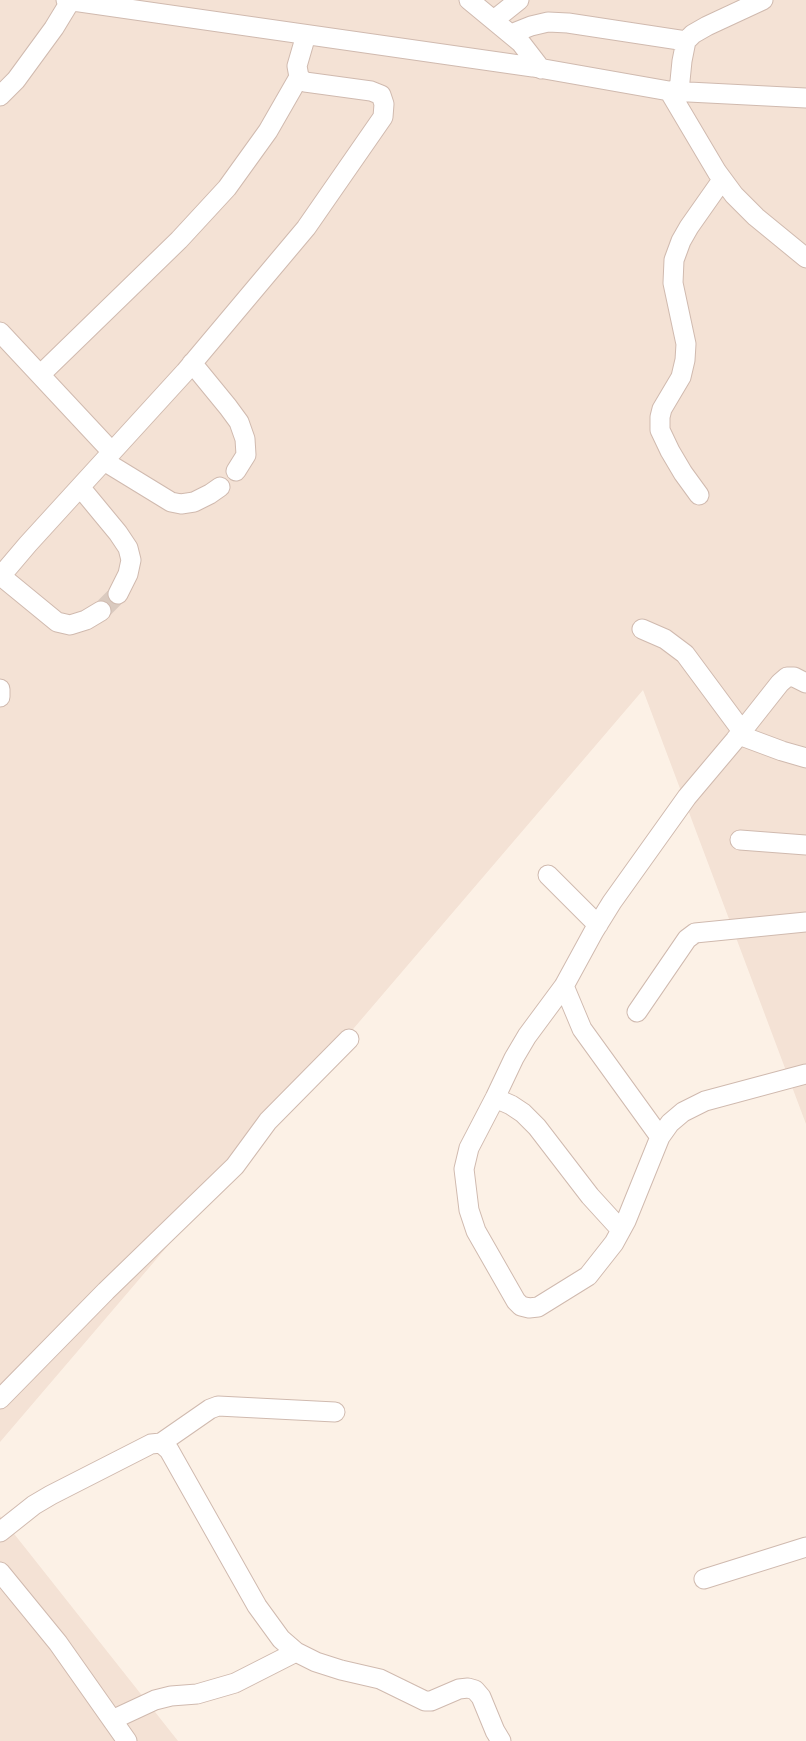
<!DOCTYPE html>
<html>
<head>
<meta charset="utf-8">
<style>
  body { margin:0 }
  canvas { display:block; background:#fcf1e6 }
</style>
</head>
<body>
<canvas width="806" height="1741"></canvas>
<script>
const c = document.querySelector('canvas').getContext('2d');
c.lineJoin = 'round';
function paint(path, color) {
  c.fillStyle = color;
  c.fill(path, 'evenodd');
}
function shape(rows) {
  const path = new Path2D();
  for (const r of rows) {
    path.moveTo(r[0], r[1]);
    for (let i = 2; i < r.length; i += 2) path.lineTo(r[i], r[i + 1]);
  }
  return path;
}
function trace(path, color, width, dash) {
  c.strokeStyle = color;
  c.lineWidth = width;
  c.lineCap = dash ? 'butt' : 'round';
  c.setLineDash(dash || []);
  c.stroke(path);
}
const residential = shape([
  [0,0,806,0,806,1124,643,690,0,1442],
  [0,1516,178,1741,0,1741]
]);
const minorTunnel = shape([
  [101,611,118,594]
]);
const minor = shape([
  [66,0,533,67,669,91,806,98],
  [469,0,521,43,541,69],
  [494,20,519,0],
  [511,34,531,26,548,22,568,23,686,41],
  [669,91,717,172,734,195,756,217,806,258],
  [679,91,682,61,686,41,693,34,707,26,763,0],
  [0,96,16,80,54,28,71,0],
  [0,332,112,452],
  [192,363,228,407,239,422,245,439,246,455,236,471],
  [40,375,179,240,227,188,268,131,299,77],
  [104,461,171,502,181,504,194,502,210,494,220,487],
  [80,487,118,533,128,548,131,560,128,574,118,594],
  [699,495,683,473,670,451,660,430,660,417,662,409,681,377,685,360,686,344,673,283,674,260,681,241,689,227,722,180],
  [1,576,57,622,70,625,86,620,101,611],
  [0,577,28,544,185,372,306,228,383,117,384,104,381,95,371,91,305,82,299,77,297,66,306,35],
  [642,629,665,639,685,654,742,731],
  [806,683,794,677,787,677,780,683,735,740,687,797,612,902,594,931,564,986,527,1036,514,1058,495,1098,469,1148,464,1169,469,1210,476,1231,516,1301,521,1306,529,1308,538,1307,588,1276,614,1243,626,1221,660,1137,670,1123,683,1112,705,1101,806,1074],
  [0,689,0,697],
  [739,735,782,751,806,758],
  [740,840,806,845],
  [548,875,598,925],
  [564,986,582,1029,660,1137],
  [637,1012,687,939,695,933,806,922],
  [495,1098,511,1105,523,1113,537,1127,590,1196,621,1230],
  [0,1399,106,1291,235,1166,268,1121,349,1039],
  [161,1443,210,1409,218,1406,335,1412],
  [0,1532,34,1505,51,1495,151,1444,161,1443,169,1450,257,1606,281,1639,296,1652,316,1662,341,1670,380,1679,425,1701,431,1701,459,1689,468,1688,475,1690,481,1697,495,1731,501,1741],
  [0,1572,58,1643,127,1741],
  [704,1579,806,1547],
  [112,1720,155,1700,171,1696,197,1694,235,1683,296,1652]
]);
paint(residential, '#f4e2d5');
trace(minorTunnel, '#dacabf', 19, [19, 10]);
trace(minor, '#d0baaf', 21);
trace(minor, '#fff', 19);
</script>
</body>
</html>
